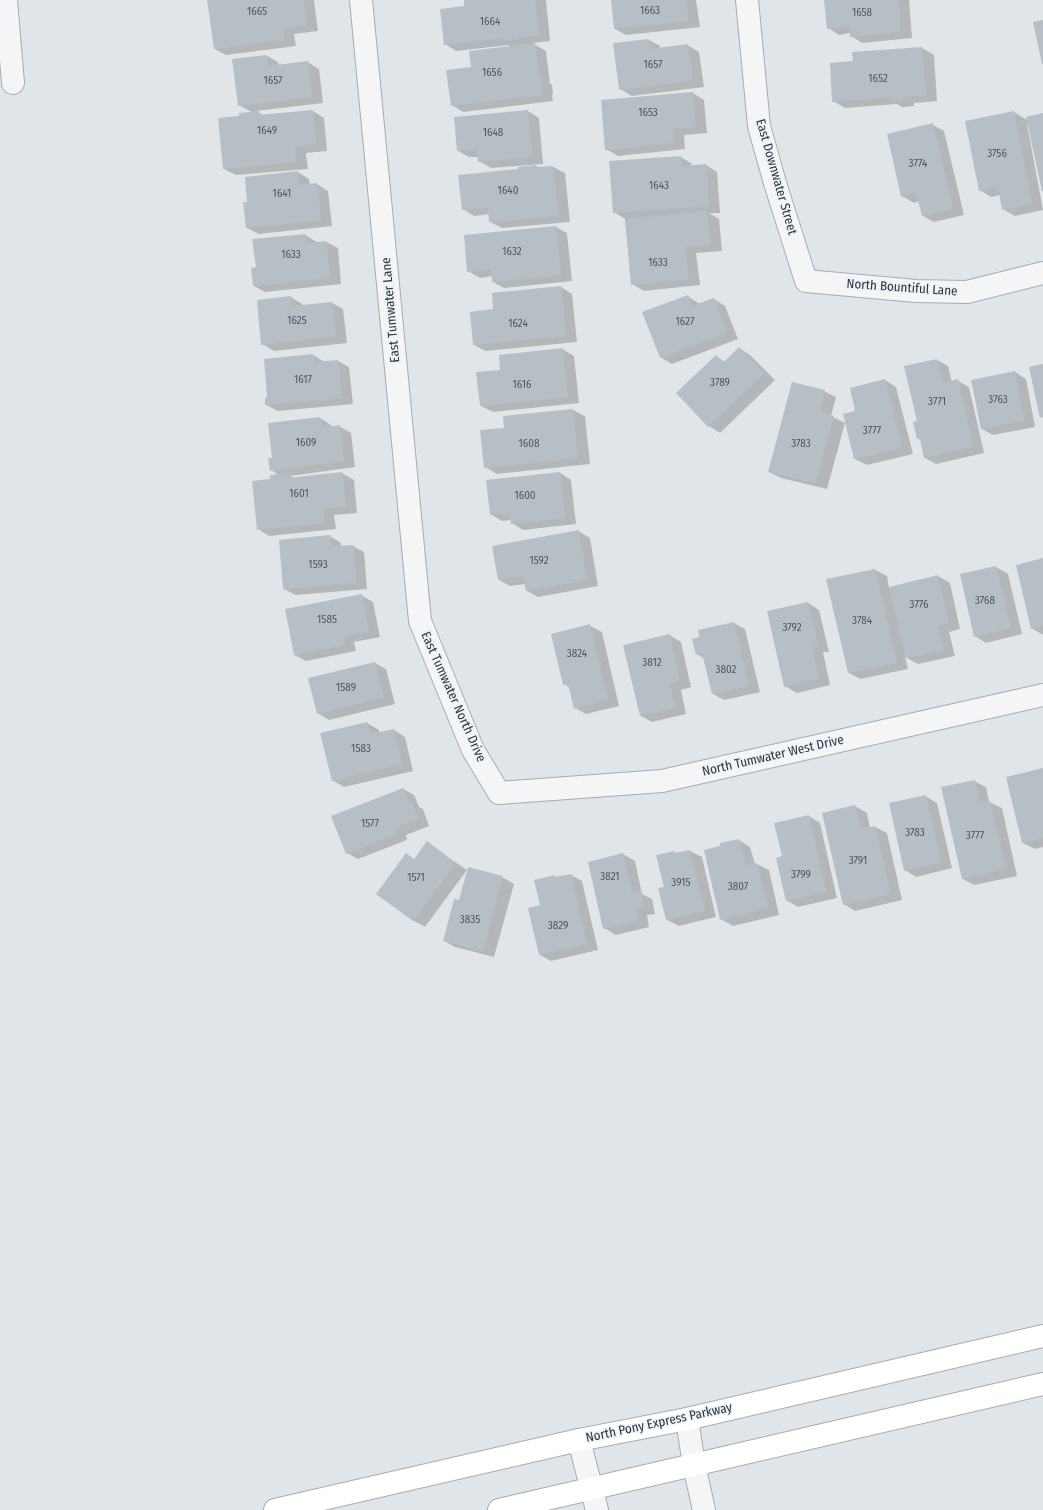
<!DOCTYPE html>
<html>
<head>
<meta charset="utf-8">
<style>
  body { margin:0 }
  canvas { display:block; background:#e0e5e9 }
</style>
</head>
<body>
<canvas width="1043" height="1510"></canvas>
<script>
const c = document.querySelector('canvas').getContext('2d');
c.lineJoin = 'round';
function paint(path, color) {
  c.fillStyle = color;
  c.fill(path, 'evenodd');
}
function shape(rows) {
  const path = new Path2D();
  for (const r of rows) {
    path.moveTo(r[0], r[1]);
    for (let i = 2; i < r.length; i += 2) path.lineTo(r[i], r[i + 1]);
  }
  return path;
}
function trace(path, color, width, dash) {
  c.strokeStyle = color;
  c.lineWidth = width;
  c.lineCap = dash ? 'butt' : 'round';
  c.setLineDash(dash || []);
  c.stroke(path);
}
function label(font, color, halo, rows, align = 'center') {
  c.font = font + ' "Fira Sans Condensed",sans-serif';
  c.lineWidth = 3.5;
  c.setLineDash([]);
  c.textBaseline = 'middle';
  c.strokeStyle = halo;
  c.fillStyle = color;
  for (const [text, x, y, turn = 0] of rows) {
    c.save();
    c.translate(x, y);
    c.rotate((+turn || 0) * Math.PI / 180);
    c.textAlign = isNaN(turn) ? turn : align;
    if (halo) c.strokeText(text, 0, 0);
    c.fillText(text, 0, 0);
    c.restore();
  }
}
const shadow = shape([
  [208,0,314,0,318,31,294,34,296,46,226,55,215,49],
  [465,0,546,0,550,41,532,43,546,51,550,84,552,85,553,94,552,95,553,101,463,112,452,105,472,67,509,47,509,45,456,51,445,44,466,7],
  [612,0,696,0,700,27,626,35,615,29],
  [825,0,909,0,912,38,862,43,851,36,850,33,839,35,828,28],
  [649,40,660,46,660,49,687,45,699,52,704,87,632,96,620,89],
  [922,48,934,55,937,101,914,103,914,106,902,107,897,104,845,108,833,101,854,62],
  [267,56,278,62,279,65,307,62,319,69,323,103,256,111,265,116,313,111,324,118,327,151,306,153,308,169,236,175,224,169,240,117,253,113,239,105],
  [693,93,704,100,707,133,684,135,685,149,618,156,606,149],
  [528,111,539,118,543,164,491,168,479,161,479,157,469,157,458,151],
  [1014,112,1027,120,1043,114,1043,189,1028,124,1027,124,1043,210,1015,216,1003,209,1000,195,991,197,980,190],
  [933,125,944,131,964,215,934,222,923,216,919,201,914,203,902,196],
  [681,157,692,164,692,166,706,165,717,172,720,213,709,213,719,219,722,251,696,253,700,285,644,291,632,284,625,219,614,212],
  [536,166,539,168,553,167,565,173,570,222,502,228,490,222,490,214,474,216,463,209],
  [298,172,309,179,310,185,317,184,328,191,332,226,259,234,247,228,248,203],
  [556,227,567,233,572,281,504,288,493,282,492,276,480,278,468,271],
  [305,235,317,242,326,242,338,248,341,284,265,292,254,286,257,268],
  [561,287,572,294,577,342,485,351,474,345,494,310],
  [687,296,700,304,714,299,725,306,738,339,672,364,660,357],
  [291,297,302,304,302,306,332,303,343,309,347,343,274,351,262,344],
  [739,348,750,355,775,380,720,433,709,426,716,356,725,362],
  [562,349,574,356,579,403,493,412,481,406,501,371],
  [313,355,325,362,338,361,349,367,353,404,278,411,266,405],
  [937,360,948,366,952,382,958,381,969,387,984,453,936,464,925,458,921,440,918,439],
  [1015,372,1026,379,1035,427,993,435,982,429],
  [885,380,896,387,913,454,867,465,855,459,856,411],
  [824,391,836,397,831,416,845,423,827,489,781,478,769,472],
  [573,410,585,416,590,464,497,474,485,467,505,429,504,417],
  [320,418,331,425,332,427,339,426,351,433,355,467,290,476,294,478,342,473,354,480,357,513,334,515,336,529,269,536,258,529,271,480,279,475,271,470,273,459],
  [560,473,571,480,576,524,523,530,512,523,511,520,502,521,490,514],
  [578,531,590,538,598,586,538,597,527,591,525,584,510,586,499,580],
  [330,536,341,543,341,547,353,546,364,552,367,589,296,595,284,589],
  [1043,559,1043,635,1031,628],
  [996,567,1008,574,1022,634,986,643,975,636],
  [875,570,887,576,889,588,938,576,950,583,960,629,949,632,955,656,918,664,905,657,908,669,860,679,849,673,828,580],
  [361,595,373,602,380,637,354,642,356,651,306,661,294,655],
  [808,603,819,610,829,652,823,652,830,685,797,693,785,686],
  [734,623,745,629,760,692,724,700,713,694,705,659,697,654],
  [590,626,602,632,619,706,586,714,575,708,570,688,564,684],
  [669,635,681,642,691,687,681,690,686,714,652,722,641,716],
  [375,663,386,669,395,704,329,720,318,713],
  [367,723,379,730,379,733,394,730,405,737,413,771,344,787,332,780],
  [1043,769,1043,847,1035,849,1023,843],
  [974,781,986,787,989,802,1002,808,1017,876,974,885,963,879],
  [403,789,414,795,419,807,423,809,429,826,406,835,407,840,358,859,347,853],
  [925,796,937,803,952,868,916,877,905,870],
  [855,806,867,813,870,828,875,827,887,833,902,900,855,911,844,904],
  [809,816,820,823,837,898,798,907,786,900,783,857],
  [739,840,750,847,755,864,757,864,769,870,779,915,733,926,721,919,721,846],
  [427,843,467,870,425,927,414,921,378,894,406,854,415,860],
  [690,851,702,857,716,917,679,926,667,920,665,888,675,852,678,854],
  [623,854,635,861,642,894,652,899,655,914,647,915,649,927,616,935,604,928],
  [571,875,582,881,598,950,551,961,540,955,541,906,554,876,558,878],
  [502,877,514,884,494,957,455,947,444,941,460,901]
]);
const building = shape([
  [207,0,304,0,307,25,283,28,285,40,214,49],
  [464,0,535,0,539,35,519,37,519,39,505,41,504,38,444,45,440,9,464,6],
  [611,0,686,0,688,21,614,29],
  [824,0,898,0,901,32,850,37,849,26,827,29],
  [1043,20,1043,64,1042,64,1033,22],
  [649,39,650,49,688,44,693,81,619,90,613,43],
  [535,43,539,77,540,77,542,87,541,88,542,95,451,106,446,70,471,67,469,51],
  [922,47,926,95,903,97,903,100,890,101,890,97,832,102,830,63,853,61,852,52],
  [267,55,268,66,308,61,312,97,238,106,232,59],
  [693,92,696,127,673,129,674,143,605,150,601,100],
  [313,110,316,144,295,147,296,162,223,169,218,118,239,116,239,113,259,111,259,115],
  [528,110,532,157,478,162,477,150,457,151,454,117],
  [1014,111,1032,204,1002,210,998,187,979,191,965,121],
  [1043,113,1043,191,1042,191,1026,117],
  [933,123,953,209,922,216,916,193,901,197,887,134],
  [681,156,682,166,706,164,709,206,613,213,609,161],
  [536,165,536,167,553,166,559,216,489,222,488,207,462,210,458,175,518,169,518,167],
  [298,171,299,185,317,183,321,220,246,228,243,202,247,202,245,177],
  [707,211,711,245,685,247,689,279,631,285,625,219],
  [556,226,561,275,492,282,491,269,467,272,464,235],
  [306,234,306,243,326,241,330,278,253,286,251,268,256,267,252,239],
  [561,286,566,336,473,345,470,312,493,309,492,293],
  [688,295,692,306,714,298,727,333,660,358,642,312],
  [291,296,292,306,332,302,336,336,261,345,257,300],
  [739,347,764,373,708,427,676,393,716,355,723,363],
  [563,348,568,397,480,406,476,372,500,370,499,355],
  [313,354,314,362,338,360,342,398,265,405,265,398,267,397,264,359],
  [937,359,943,383,958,379,973,446,924,458,920,439,917,439,913,422,917,421,904,366],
  [1043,364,1043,417,1040,418,1029,367],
  [1015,371,1024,421,981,429,971,380],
  [885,379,902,448,854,459,843,414,855,411,850,388],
  [792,382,825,390,820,412,834,416,815,483,768,472],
  [573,409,578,458,484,468,480,430,504,428,503,416],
  [320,417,322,428,340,425,344,461,270,471,268,458,272,458,268,423],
  [342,472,346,507,323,509,325,523,257,530,252,481,270,479,270,475,288,473,289,478],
  [560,472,565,518,511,524,509,513,490,515,486,480],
  [579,530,587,580,526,591,523,576,498,580,492,546],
  [330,535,331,546,353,545,356,583,283,589,279,540],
  [1043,558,1043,626,1031,629,1016,565],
  [996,566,1011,628,974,637,960,574],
  [875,569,897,663,848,673,826,579],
  [938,575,949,623,938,625,944,650,906,658,889,587],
  [362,594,369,631,343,636,345,645,294,655,285,609],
  [808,602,818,645,812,646,819,679,784,687,767,611],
  [734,622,749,686,712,694,702,653,696,655,692,639,699,637,698,630],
  [590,624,608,700,574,709,568,684,563,685,551,634],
  [670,634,680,681,670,683,675,708,640,716,623,645],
  [375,662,384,697,317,714,308,678],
  [367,722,370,734,394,729,402,764,332,781,320,733],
  [1043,768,1043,838,1022,843,1006,777],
  [975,780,980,803,990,801,1006,869,962,879,941,787],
  [403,788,409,802,411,801,418,819,395,828,396,834,346,854,331,816],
  [926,795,941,862,904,871,889,803],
  [855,805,861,829,875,826,891,894,843,905,822,813],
  [809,815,826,892,786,901,776,858,782,856,774,823],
  [739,839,746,865,757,863,768,908,720,920,704,850,720,846,720,843],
  [427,841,456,863,413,921,376,894,406,853,414,859],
  [690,850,705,911,666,920,658,888,664,887,656,855,675,851,675,853],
  [623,853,632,893,641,891,644,907,636,909,638,921,603,929,588,862],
  [468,867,503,876,483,951,443,941,454,899,459,900],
  [571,874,587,944,539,955,528,908,540,905,534,880,555,875,555,877]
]);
const street = shape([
  [6,0,13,83],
  [361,0,420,621,473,750,499,793,662,781,1043,695],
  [747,0,759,126,775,183,806,281,916,291,967,292,1043,273],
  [687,1419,694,1465,704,1510],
  [579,1440,597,1510]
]);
const secondary = shape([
  [275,1510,579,1440,687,1419,1043,1336],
  [499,1510,1043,1384]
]);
const numberNames = [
  ["1663",650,11],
  ["1665",257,12],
  ["1658",862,13],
  ["1664",490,22],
  ["1657",653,65],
  ["1656",492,73],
  ["1652",878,79],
  ["1657",273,81],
  ["1653",648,113],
  ["1649",267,131],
  ["1648",493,133],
  ["3756",997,154],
  ["3774",918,164],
  ["1643",659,186],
  ["1640",508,191],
  ["1641",282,194],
  ["1632",512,252],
  ["1633",291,255],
  ["1633",658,263],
  ["1625",297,321],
  ["1627",685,322],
  ["1624",518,324],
  ["1617",303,380],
  ["3789",720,383],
  ["1616",522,385],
  ["3763",998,400],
  ["3771",937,402],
  ["3777",872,431],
  ["1609",306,443],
  ["1608",529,444],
  ["3783",801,444],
  ["1601",299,494],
  ["1600",525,496],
  ["1592",539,561],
  ["1593",318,565],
  ["3768",985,601],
  ["3776",919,605],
  ["1585",327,620],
  ["3784",862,621],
  ["3792",792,628],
  ["3824",577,654],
  ["3812",652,663],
  ["3802",726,670],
  ["1589",346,688],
  ["1583",361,749],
  ["1577",370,824],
  ["3783",915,833],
  ["3777",975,836],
  ["3791",858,861],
  ["3799",801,875],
  ["3821",610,877],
  ["1571",416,878],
  ["3915",681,883],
  ["3807",738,887],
  ["3835",470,920],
  ["3829",558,926]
];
const streetNames = [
  ["East Downwater Street",776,177,74],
  ["North Bountiful Lane",902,288,4],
  ["East Tumwater Lane",391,310,-95],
  ["East Tumwater North Drive",453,697,66],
  ["North Tumwater West Drive",773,756,-13],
  ["North Pony Express Parkway",659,1423,-12]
];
paint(shadow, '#0003');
paint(building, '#b7bfc6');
trace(street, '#a5adb3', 24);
trace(secondary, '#a5adb3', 24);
trace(street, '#f3f5f7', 22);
trace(secondary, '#fff', 22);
label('11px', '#4c5862', null, numberNames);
label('13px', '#283541', '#eff3f7', streetNames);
</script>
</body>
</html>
